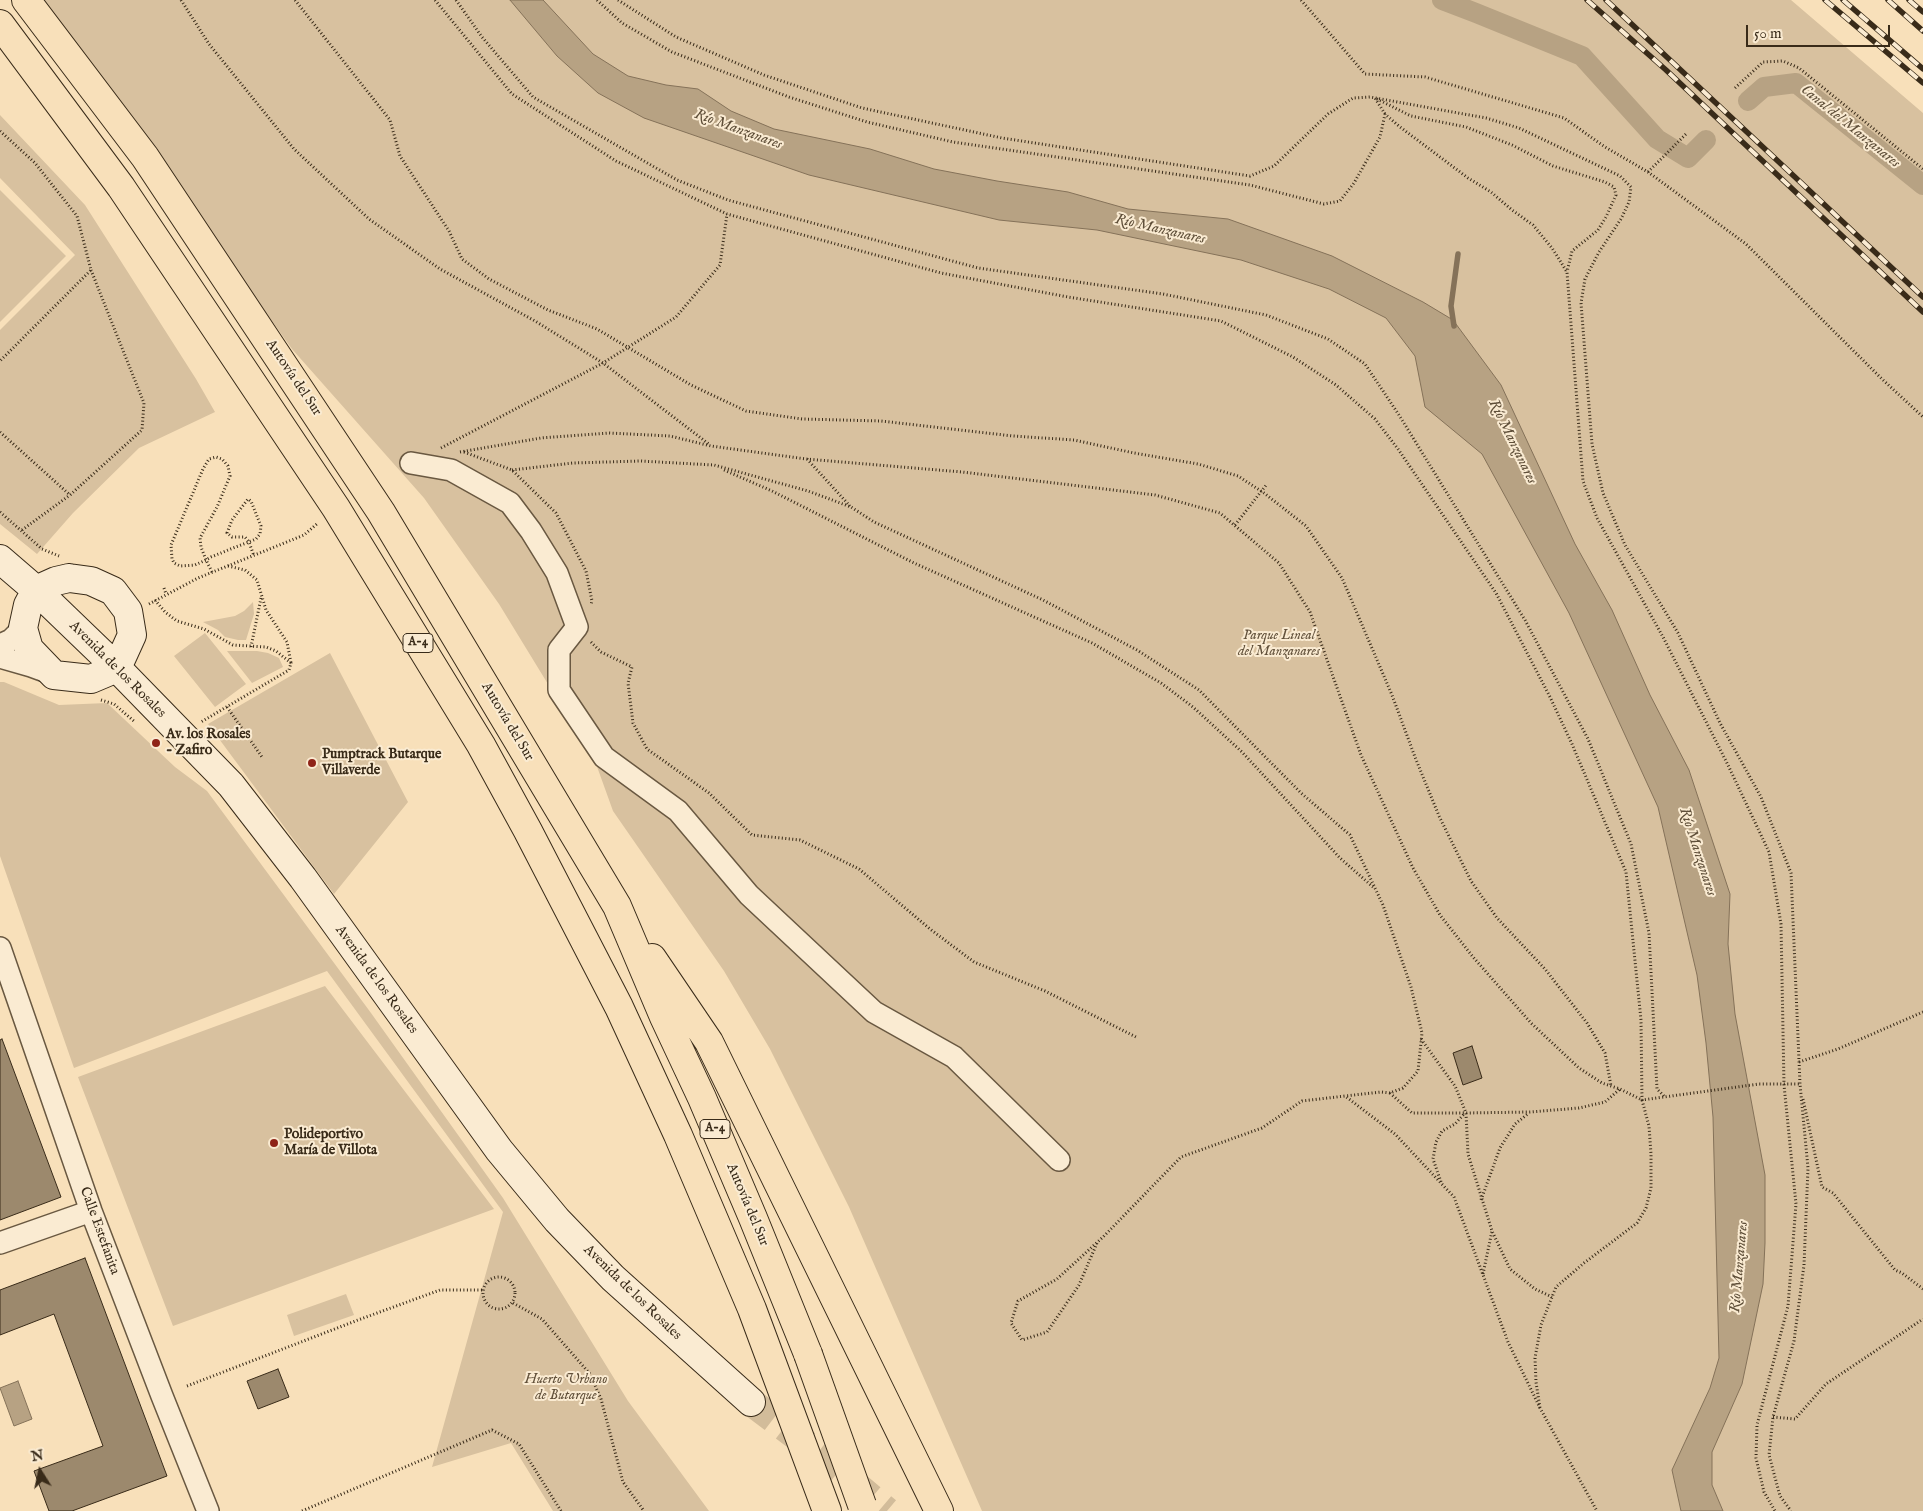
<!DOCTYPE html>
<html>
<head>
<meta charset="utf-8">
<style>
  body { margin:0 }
  #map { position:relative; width:1923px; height:1511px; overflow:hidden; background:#f8e0ba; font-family:"IM FELL English",serif }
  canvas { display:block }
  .north { position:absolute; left:15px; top:1446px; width:50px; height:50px; -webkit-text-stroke:4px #faebd2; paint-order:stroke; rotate:350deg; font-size:14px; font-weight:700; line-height:20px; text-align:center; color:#392b19 }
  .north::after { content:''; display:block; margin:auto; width:18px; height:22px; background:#392b19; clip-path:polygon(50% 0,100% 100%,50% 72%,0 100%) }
  .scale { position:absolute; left:1746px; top:25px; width:144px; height:22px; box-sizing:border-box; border:2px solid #392b19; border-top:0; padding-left:6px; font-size:15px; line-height:18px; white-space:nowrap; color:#392b19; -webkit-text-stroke:4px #faebd2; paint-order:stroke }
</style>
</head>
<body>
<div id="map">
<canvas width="1923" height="1511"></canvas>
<div class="north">N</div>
<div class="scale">50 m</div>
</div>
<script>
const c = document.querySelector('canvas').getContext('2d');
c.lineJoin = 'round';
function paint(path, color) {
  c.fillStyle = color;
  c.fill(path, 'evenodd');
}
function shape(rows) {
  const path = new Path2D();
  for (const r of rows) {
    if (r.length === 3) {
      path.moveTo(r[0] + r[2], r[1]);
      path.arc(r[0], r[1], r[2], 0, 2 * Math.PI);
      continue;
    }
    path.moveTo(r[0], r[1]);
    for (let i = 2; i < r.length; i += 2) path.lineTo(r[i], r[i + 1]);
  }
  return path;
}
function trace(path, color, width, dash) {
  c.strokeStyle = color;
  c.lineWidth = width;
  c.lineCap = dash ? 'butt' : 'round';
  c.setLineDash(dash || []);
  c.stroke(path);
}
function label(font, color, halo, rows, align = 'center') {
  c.font = font + ' "IM FELL English",serif';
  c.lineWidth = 4;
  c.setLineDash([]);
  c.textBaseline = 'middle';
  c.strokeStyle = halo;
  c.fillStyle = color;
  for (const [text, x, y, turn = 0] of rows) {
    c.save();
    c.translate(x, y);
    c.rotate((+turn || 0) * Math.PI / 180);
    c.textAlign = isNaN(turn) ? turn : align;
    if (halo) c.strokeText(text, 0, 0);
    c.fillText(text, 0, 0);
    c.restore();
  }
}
const green = shape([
  [42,0,1791,0,1923,113,1923,1511,982,1511,849,1207,770,1049,724,971,613,811,595,761,499,604,424,498,292,349],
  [0,115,85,205,196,379,215,412,139,448,73,513,37,554,0,524,0,330,75,255,0,178],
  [0,190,66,256,0,322],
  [253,602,254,614,246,640,238,640,225,637,218,630,203,622,235,616,244,611],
  [205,633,246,684,215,707,174,656],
  [257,651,268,653,279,658,283,667,252,683,227,651],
  [330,653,408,802,334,894,208,724],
  [0,682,4,682,59,705,107,703,175,767,207,791,371,1013,503,1198,628,1401,709,1511,553,1511,511,1443,432,1467,503,1212,327,971,74,1068,0,856],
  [325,986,494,1209,173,1326,78,1077],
  [346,1294,354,1315,294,1336,287,1315]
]);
const water = shape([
  [510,0,543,0,593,54,628,76,666,85,698,89,731,111,774,129,870,149,934,169,997,181,1068,192,1128,209,1228,219,1332,256,1423,302,1453,320,1501,385,1575,544,1612,610,1650,695,1689,770,1730,894,1728,944,1735,1014,1765,1175,1765,1243,1763,1284,1742,1384,1712,1452,1712,1485,1723,1511,1681,1511,1672,1470,1710,1388,1719,1358,1713,1117,1706,1043,1697,975,1658,807,1569,613,1482,454,1425,407,1415,356,1386,318,1329,289,1241,260,1097,230,999,220,809,175,644,118,598,93,557,56,510,0],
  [18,1381,32,1419,14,1426,0,1388,18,1381]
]);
const stream = shape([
  [1454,326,1451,306,1458,254]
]);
const canal = shape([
  [1442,0,1476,13,1582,56,1657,139,1688,158,1706,140],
  [1748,101,1764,87,1796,83,1923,185]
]);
const building = shape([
  [2,1039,61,1197,0,1220,0,1040,2,1039],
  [1472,1046,1482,1078,1463,1085,1453,1053,1472,1046],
  [85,1258,167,1476,72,1511,49,1511,34,1471,103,1446,54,1314,0,1335,0,1290,85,1258],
  [278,1369,289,1397,258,1409,247,1381,278,1369]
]);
const highwayTunnel = shape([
  [751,1402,823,1457,887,1511]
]);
const path = shape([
  [181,0,209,44,294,149,369,219,440,269,535,321,603,363,710,445],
  [295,0,390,120,400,156,449,231,462,259,489,279,548,310,597,329,691,385,746,411,802,419,881,421,1013,436,1074,440,1134,453,1198,464,1238,476,1264,493,1306,526,1342,578,1392,695,1415,757,1439,816,1471,881,1497,918,1545,969,1587,1023,1605,1053,1611,1086],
  [435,0,512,94,616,161,727,214,941,273,1068,297,1221,321,1293,357,1336,385,1375,419,1398,449,1496,593,1550,697,1572,744,1626,872,1641,1020,1642,1100,1759,1084,1800,1084],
  [456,0,482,37,533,97,677,180,728,200,978,268,1163,294,1266,315,1328,339,1365,364,1399,415,1525,620,1588,739,1631,844,1649,933,1657,1089,1665,1097],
  [597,0,622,23,672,52,789,97,867,122,953,142,1250,185,1324,204,1340,201,1354,183,1380,137,1385,114,1400,127,1468,178,1491,192,1512,210,1533,225,1552,248,1567,272,1583,481,1597,518,1663,637,1727,763,1769,852,1781,924,1784,1085,1796,1204,1788,1306,1757,1425,1756,1458,1764,1492,1775,1511],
  [618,0,676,37,764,75,862,108,1002,138,1250,176,1274,166,1328,114,1353,98,1370,97,1486,118,1519,128,1620,176,1631,187,1629,202,1621,219,1599,252,1585,279,1581,303,1592,444,1603,493,1625,545,1678,633,1720,723,1761,797,1791,873,1800,1084,1808,1168,1804,1265,1794,1341,1773,1417,1769,1455,1780,1496,1791,1511],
  [1301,0,1365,74,1425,77,1564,118,1605,147,1648,172,1746,244,1882,379,1923,417],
  [1735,88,1763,62,1783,61,1799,68,1923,169],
  [1385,114,1375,98,1411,116,1466,127,1512,145,1553,166,1605,182,1614,187,1616,195,1606,217,1598,230,1572,251,1567,272],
  [0,131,35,163,77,216,91,270,0,361],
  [1648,172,1687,133],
  [0,432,70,495,142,430,144,403,91,270],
  [441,448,603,363,676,317,720,265,727,214],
  [460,452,541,438,609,433,670,436,711,446,806,459,962,472,1155,495,1220,513,1279,563,1310,612,1361,755,1413,868,1440,915,1473,957,1531,1023,1579,1068,1602,1083,1620,1089,1642,1100,1649,1126,1651,1154,1651,1188,1646,1208,1637,1223,1584,1263,1556,1287,1541,1325,1535,1358,1536,1382,1540,1408],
  [464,452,512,470,556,513,586,571,592,601,591,605],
  [807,459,850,506],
  [512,470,573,463,640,461,714,465,808,491,851,507,874,522,1043,600,1137,650,1199,690,1301,793,1350,835,1383,905,1411,987,1422,1033,1418,1071,1403,1088,1390,1093,1381,1092,1345,1096],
  [724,470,772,491,914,563,1092,643,1161,683,1193,707,1242,752,1340,858,1373,887],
  [0,512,42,549,59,556],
  [1235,525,1267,484],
  [22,530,70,495],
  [228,566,245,570,257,580,266,610,287,642,291,663],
  [212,572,206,560,201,547,200,538,217,507,230,476,228,466,222,459,216,457,209,459,203,469,171,545,172,559,174,563,180,566,195,565,206,560,211,557,221,553,233,548,249,542,256,539,260,534,261,526,251,501,248,499,232,520,227,533,232,537,245,537,249,542,254,556],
  [164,588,166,594],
  [155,600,165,612,177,621,204,629,233,645,266,647,276,651,291,663,289,670,201,722],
  [149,604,198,578,304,535,318,523],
  [591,642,601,652,632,667,628,683,633,723,647,749,709,793,752,835,800,840,859,869,930,929,974,962,1045,991,1138,1038],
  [251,647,261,598],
  [101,700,114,704,135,722],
  [227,707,262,757],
  [1421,1039,1455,1086,1466,1113,1468,1154,1492,1231,1510,1269,1535,1289,1552,1297],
  [1799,1062,1838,1049,1923,1012],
  [1390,1093,1412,1113,1466,1113,1530,1112,1579,1108,1605,1102,1620,1089],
  [1803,1099,1822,1187,1833,1193,1895,1270,1902,1273,1923,1289],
  [1441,1182,1433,1159,1436,1142,1442,1131,1455,1124,1465,1113],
  [1481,1200,1500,1148,1515,1124,1529,1113],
  [1097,1243,1079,1285,1047,1332,1022,1340,1011,1323,1018,1301,1057,1279,1103,1237,1181,1157,1262,1128,1302,1101,1345,1096,1395,1134,1454,1197,1508,1342,1540,1408,1597,1511],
  [1483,1274,1492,1231],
  [499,1293,16],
  [513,1303,542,1319,590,1374,601,1399,623,1482,644,1511],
  [187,1386,358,1320,440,1290,483,1290],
  [1773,1417,1795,1419,1826,1384,1923,1319],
  [302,1511,492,1430,519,1444,561,1511]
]);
const street = shape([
  [411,463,451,470,510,503,531,531,557,573,577,627,559,650,559,690,604,757,678,811,749,895,874,1012,954,1057,1059,1160],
  [0,645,11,640,23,628],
  [0,657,31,666,50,673],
  [0,948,91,1211,162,1396,208,1511],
  [0,1243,91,1211]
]);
const secondary = shape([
  [0,559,36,590,117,668,231,785,303,878,499,1150,557,1220,613,1278,751,1402],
  [69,578,91,581,113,591,128,611,132,635,117,668,91,679,54,675,29,649,23,628,28,605,36,590,56,581,69,578]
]);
const highway = shape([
  [26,0,145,157,381,512,617,906,664,1017,702,1098,753,1218,808,1354],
  [0,24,121,187,336,508,481,745,528,831,619,1007,678,1135,752,1309,827,1511],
  [652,958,709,1042,939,1511]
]);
const rail = shape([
  [1587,0,1666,70,1923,312],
  [1606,0,1923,297],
  [1825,0,1923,83],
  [1843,0,1923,69],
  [1888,0,1923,31],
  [1909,0,1923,12]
]);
const highwayBridge = shape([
  [808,1354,862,1505]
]);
const markers = [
  [156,743,5,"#8f2418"],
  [312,763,5,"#8f2418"],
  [274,1143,5,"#8f2418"]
];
const shields = [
  [418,643,30],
  [715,1129,30]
];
const shieldNames = [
  ["A-4",418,643],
  ["A-4",715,1129]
];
const streetNames = [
  ["Autovía del Sur",293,378,56],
  ["Avenida de los Rosales",117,670,45],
  ["Autovía del Sur",507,722,59],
  ["Avenida de los Rosales",376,980,54],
  ["Autovía del Sur",747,1205,67],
  ["Calle Estefanita",99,1231,70],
  ["Avenida de los Rosales",632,1293,44]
];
const parkNames = [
  ["Parque Lineal",1279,636],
  ["del Manzanares",1279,652],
  ["Huerto Urbano",566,1380],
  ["de Butarque",566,1396]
];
const poiNames = [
  ["Av. los Rosales",166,735],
  ["- Zafiro",166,751],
  ["Pumptrack Butarque",322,755],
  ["Villaverde",322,771],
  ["Polideportivo",284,1135],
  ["María de Villota",284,1151]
];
const waterNames = [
  ["Canal del Manzanares",1850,127,39],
  ["Río Manzanares",738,130,20],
  ["Río Manzanares",1160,230,13],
  ["Río Manzanares",1512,442,64],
  ["Río Manzanares",1697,852,72],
  ["Río Manzanares",1740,1267,-85]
];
paint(green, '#d8c19f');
paint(water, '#b7a283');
trace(water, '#857259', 1);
trace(stream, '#857259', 5.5);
trace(canal, '#b7a283', 20);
paint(building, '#9c896d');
trace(building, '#392b19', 1);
trace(highwayTunnel, '#d2bc9a', 28, [28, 14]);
trace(street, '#695841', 24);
trace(secondary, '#392b19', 30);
trace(highway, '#392b19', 30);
trace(path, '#392b19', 3, [1, 2.5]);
trace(street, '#faebd2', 21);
trace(secondary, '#faebd2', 28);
trace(highway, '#f8e0ba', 28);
trace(rail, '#392b19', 5.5);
trace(rail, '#faebd2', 4, [11]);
trace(highwayBridge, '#392b19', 30, []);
trace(highwayBridge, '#f8e0ba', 28);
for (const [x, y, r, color] of markers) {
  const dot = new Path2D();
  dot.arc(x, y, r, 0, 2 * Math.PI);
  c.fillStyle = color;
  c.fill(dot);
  trace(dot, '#faebd2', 2);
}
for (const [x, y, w] of shields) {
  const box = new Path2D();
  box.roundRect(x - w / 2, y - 9.5, w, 19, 4);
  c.fillStyle = '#faebd2';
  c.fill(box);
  trace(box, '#392b19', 1);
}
label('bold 12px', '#392b19', null, shieldNames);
label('14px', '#392b19', '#faebd2', streetNames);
label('italic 14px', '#61503a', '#faebd2', parkNames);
label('bold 14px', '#392b19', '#faebd2', poiNames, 'left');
label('italic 15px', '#5f4f39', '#faebd2', waterNames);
</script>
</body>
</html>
